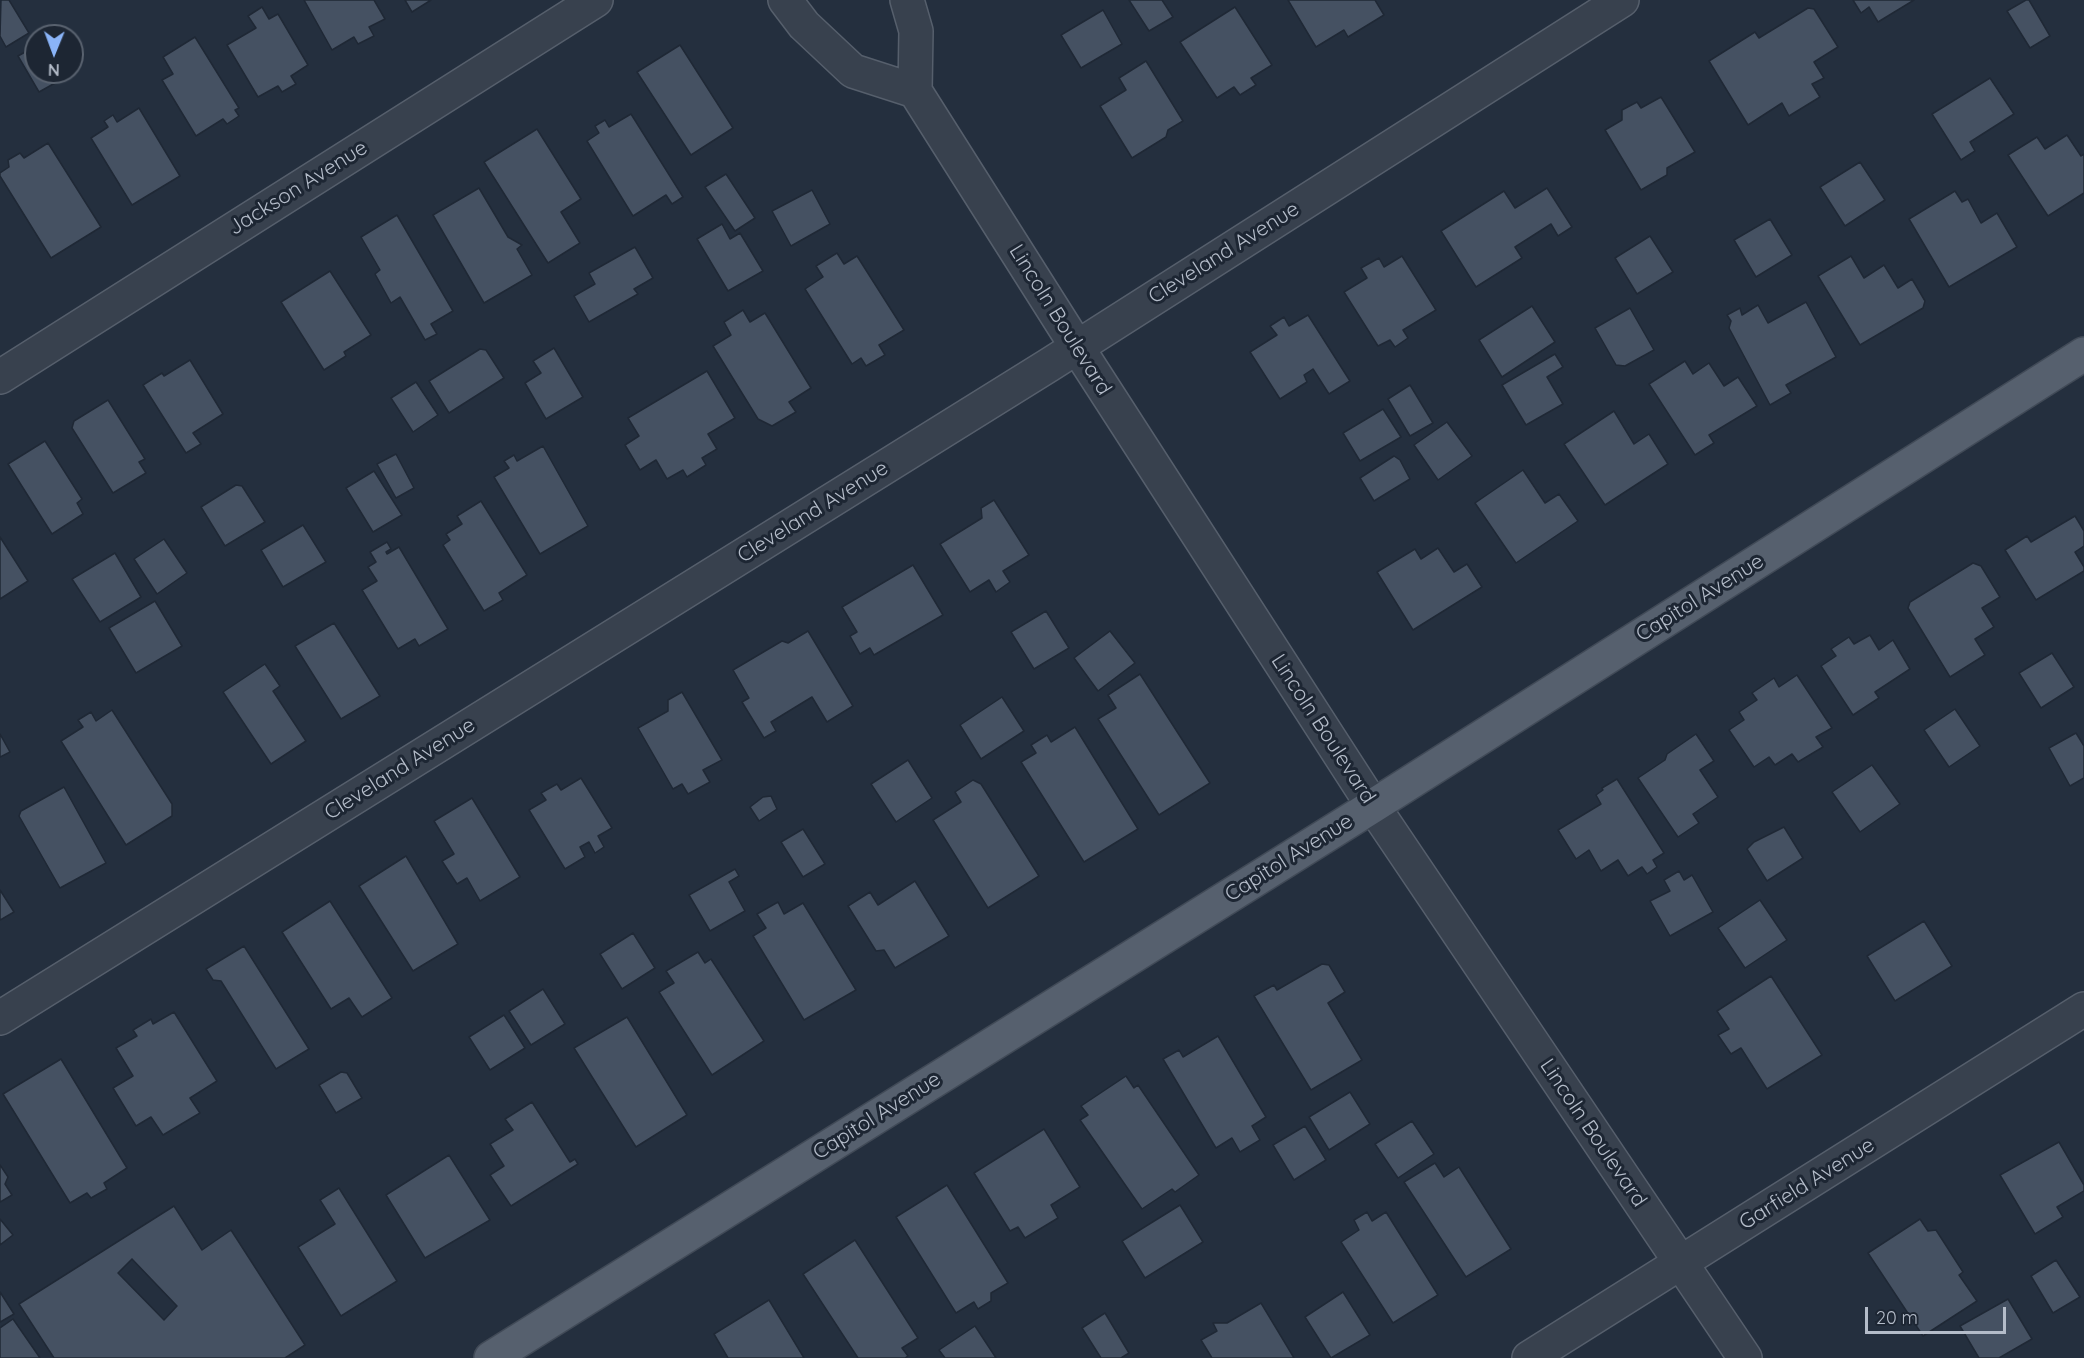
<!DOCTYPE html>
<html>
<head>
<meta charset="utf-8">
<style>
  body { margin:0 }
  #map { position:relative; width:2084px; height:1358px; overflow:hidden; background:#242f3e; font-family:Quicksand,sans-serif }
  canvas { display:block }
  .north { position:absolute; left:24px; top:24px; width:60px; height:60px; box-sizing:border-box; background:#1d2633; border:2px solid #59626f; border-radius:50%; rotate:181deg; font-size:16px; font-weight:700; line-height:24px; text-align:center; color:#b4bcc9 }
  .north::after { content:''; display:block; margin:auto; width:21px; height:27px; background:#8ab4f8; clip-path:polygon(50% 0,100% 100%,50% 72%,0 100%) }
  .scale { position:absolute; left:1865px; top:1307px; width:141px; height:27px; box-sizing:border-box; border:3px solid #b4bcc9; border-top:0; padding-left:8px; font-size:18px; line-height:21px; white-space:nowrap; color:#b4bcc9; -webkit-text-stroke:4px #1d2633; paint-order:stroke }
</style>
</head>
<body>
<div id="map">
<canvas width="2084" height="1358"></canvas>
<div class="north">N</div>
<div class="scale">20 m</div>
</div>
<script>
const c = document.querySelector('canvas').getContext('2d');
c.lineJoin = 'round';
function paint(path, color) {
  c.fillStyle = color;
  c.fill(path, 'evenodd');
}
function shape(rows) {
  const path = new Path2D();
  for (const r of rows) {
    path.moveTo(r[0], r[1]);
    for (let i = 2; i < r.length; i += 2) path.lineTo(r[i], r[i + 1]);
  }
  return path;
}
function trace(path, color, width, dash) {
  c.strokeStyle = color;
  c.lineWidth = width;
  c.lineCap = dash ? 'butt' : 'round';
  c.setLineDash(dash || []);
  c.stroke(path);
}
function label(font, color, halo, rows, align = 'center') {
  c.font = font + ' Quicksand,sans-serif';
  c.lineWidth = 6;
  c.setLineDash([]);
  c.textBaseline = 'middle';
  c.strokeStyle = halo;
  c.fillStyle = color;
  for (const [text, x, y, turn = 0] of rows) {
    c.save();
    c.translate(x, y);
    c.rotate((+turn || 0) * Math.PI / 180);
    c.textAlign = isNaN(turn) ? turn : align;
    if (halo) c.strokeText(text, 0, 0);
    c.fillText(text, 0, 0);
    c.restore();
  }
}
const building = shape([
  [1,0,9,0,29,33,6,47,0,36,1,0],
  [304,0,374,0,385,19,369,27,374,36,358,44,354,37,332,50,304,0],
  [405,0,431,0,412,12,405,0],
  [1129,0,1162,0,1173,17,1149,31,1129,0],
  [1288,0,1375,0,1384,15,1348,37,1344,30,1316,47,1288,0],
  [1853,0,1914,0,1878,22,1869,7,1861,13,1853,0],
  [2026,0,2029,0,2050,36,2030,48,2007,11,2026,0],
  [262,7,269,19,278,14,308,65,291,76,296,84,282,92,278,86,258,97,227,45,256,28,248,16,262,7],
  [1235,7,1272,65,1251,78,1256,85,1240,95,1234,87,1217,98,1180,42,1235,7],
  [1808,8,1814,9,1838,47,1814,62,1824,78,1812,84,1820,97,1789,116,1782,103,1748,125,1709,61,1755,32,1759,38,1808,8],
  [1103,10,1122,44,1081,68,1061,35,1103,10],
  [195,37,239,108,235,110,239,116,227,124,223,119,196,136,162,80,173,74,163,57,195,37],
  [680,45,733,128,691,155,637,72,680,45],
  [36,46,36,72,72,72,72,70,73,73,39,92,18,56,36,46],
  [1146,61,1183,121,1168,130,1166,137,1132,158,1100,106,1126,90,1119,78,1146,61],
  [1990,78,2014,114,1970,142,1975,151,1961,160,1932,114,1990,78],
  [1661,97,1695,152,1667,168,1667,175,1641,190,1605,130,1622,120,1622,110,1637,102,1641,108,1661,97],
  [139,108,180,176,132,205,91,138,108,127,104,121,113,115,117,122,139,108],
  [631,114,683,197,672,204,666,195,633,216,587,141,599,133,595,126,605,120,609,127,631,114],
  [537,129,581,199,561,212,580,243,548,263,484,162,537,129],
  [2067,135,2081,156,2084,154,2084,193,2048,216,2008,155,2037,137,2045,149,2067,135],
  [48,143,101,227,51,258,0,176,0,173,9,167,8,160,20,153,24,158,48,143],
  [1860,162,1885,200,1845,226,1820,187,1860,162],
  [726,174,755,218,735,231,705,187,726,174],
  [479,188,508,237,522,245,517,249,532,275,484,303,433,215,479,188],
  [1547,188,1572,227,1558,236,1551,224,1515,247,1522,258,1476,287,1441,231,1504,191,1515,208,1547,188],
  [812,190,830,224,791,246,772,211,812,190],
  [1955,191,1962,202,1968,199,1981,223,1997,213,2017,247,1949,287,1909,219,1955,191],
  [397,215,453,311,431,324,437,334,425,340,400,297,391,303,375,274,380,270,361,237,397,215],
  [1770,219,1792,255,1756,277,1734,240,1770,219],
  [722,224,730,239,740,233,763,271,728,291,697,239,722,224],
  [1650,236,1673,272,1637,294,1615,258,1650,236],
  [635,247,653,278,634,289,638,294,589,322,574,296,595,284,589,273,635,247],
  [837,253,844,264,857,256,904,330,879,345,885,355,866,366,861,358,852,364,805,289,823,277,816,266,837,253],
  [1402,256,1436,310,1403,330,1408,338,1395,347,1390,340,1378,346,1344,292,1367,278,1361,268,1379,258,1384,267,1402,256],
  [1851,256,1864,278,1884,265,1898,288,1912,279,1925,301,1923,308,1860,345,1818,276,1851,256],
  [330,271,371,335,344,352,346,356,324,370,281,302,330,271],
  [1806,302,1836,357,1786,385,1791,393,1770,405,1729,328,1731,321,1727,315,1740,308,1742,315,1758,305,1768,323,1806,302],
  [1532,306,1555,342,1502,377,1479,340,1532,306],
  [1630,308,1654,350,1625,366,1616,365,1595,328,1630,308],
  [743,310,750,322,765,313,811,388,789,402,796,412,772,426,758,419,713,346,731,335,724,322,743,310],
  [1308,315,1350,381,1329,394,1313,369,1304,375,1307,382,1280,399,1250,352,1277,335,1270,326,1284,317,1289,326,1308,315],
  [554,348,583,397,546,419,525,383,541,373,533,361,554,348],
  [480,349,486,350,504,378,449,413,429,381,480,349],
  [1555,354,1563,367,1547,377,1563,404,1526,425,1502,385,1555,354],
  [190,360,223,414,193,433,201,444,186,453,143,385,162,373,164,376,190,360],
  [1685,361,1693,374,1709,363,1724,386,1738,377,1757,406,1709,435,1714,443,1695,455,1649,384,1685,361],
  [707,371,735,418,708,434,717,449,702,458,706,465,687,477,683,470,667,479,656,460,640,470,625,445,639,436,628,418,707,371],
  [416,382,438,415,413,432,391,398,416,382],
  [1410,385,1433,423,1410,436,1388,399,1410,385],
  [108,400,145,459,139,462,146,473,113,493,72,428,74,421,108,400],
  [1383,409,1401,437,1360,461,1343,433,1383,409],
  [1614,411,1634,444,1649,434,1668,464,1605,505,1564,444,1614,411],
  [1447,422,1472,456,1438,480,1414,445,1447,422],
  [45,441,82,499,77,503,83,514,52,534,8,464,45,441],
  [543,446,588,526,540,554,494,477,509,468,504,461,514,455,517,461,543,446],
  [396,454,414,488,396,498,377,464,396,454],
  [1394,456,1400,460,1410,479,1374,501,1360,478,1394,456],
  [1523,470,1545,503,1559,494,1578,521,1516,563,1475,503,1523,470],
  [374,471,402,515,373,532,346,488,374,471],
  [236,485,242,486,265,522,225,546,201,507,236,485],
  [994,500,1029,555,1003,571,1010,582,996,592,989,580,970,592,940,544,982,518,981,508,994,500],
  [481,501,527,575,499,593,503,600,484,611,443,545,450,540,446,534,462,524,457,516,481,501],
  [2075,516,2084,531,2084,546,2075,552,2084,567,2084,571,2036,600,2005,550,2027,536,2031,542,2075,516],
  [303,525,326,562,283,587,261,550,303,525],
  [0,537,28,581,0,599,0,537],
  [164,539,187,573,157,594,134,559,164,539],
  [387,542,391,549,386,552,387,554,399,547,448,629,419,646,415,639,398,649,362,590,377,581,368,567,376,562,370,552,387,542],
  [1438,548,1454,572,1467,564,1482,587,1413,630,1377,572,1415,549,1421,559,1438,548],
  [115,553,141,597,100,622,72,579,115,553],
  [1973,563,1981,566,2000,597,1982,608,1994,627,1975,639,1985,655,1950,677,1908,608,1910,602,1973,563],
  [913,565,943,615,874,655,870,648,860,654,850,636,857,632,842,607,913,565],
  [155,601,182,646,136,673,109,628,155,601],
  [1046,611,1069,648,1034,669,1011,632,1046,611],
  [334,623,380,696,341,719,295,646,334,623],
  [808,631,853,706,827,722,812,697,771,722,776,731,764,738,742,702,749,698,733,670,782,641,788,643,808,631],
  [1110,631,1135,663,1098,691,1074,658,1110,631],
  [1870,635,1879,650,1893,640,1910,669,1875,692,1879,698,1853,715,1821,666,1836,656,1831,649,1849,637,1854,644,1870,635],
  [2052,653,2074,687,2041,708,2019,673,2052,653],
  [265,664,280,686,273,691,306,741,271,764,223,692,265,664],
  [1140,674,1210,783,1159,815,1098,719,1116,708,1108,695,1140,674],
  [1797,675,1832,728,1816,737,1823,747,1798,762,1792,754,1775,765,1769,757,1754,767,1729,730,1744,720,1739,712,1757,700,1752,693,1774,678,1779,687,1797,675],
  [682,692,722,760,703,770,710,782,688,794,682,784,673,789,638,728,668,711,668,700,682,692],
  [1002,697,1024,731,981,759,960,725,1002,697],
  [1955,709,1980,746,1949,767,1924,730,1955,709],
  [112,710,172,804,172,816,126,845,61,741,83,727,78,720,91,712,96,721,112,710],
  [1075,727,1138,829,1084,862,1021,762,1036,753,1031,745,1047,735,1051,742,1075,727],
  [2076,733,2084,746,2084,778,2070,786,2049,748,2076,733],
  [0,734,10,752,0,757,0,734],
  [1696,734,1714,761,1700,770,1718,797,1693,814,1699,823,1678,837,1638,778,1665,760,1667,754,1696,734],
  [908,760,932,798,896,822,871,784,908,760],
  [1872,765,1900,804,1860,832,1832,792,1872,765],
  [581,778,612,828,598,836,604,847,595,853,589,842,580,847,585,857,565,869,529,810,546,800,541,793,557,784,561,790,581,778],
  [1617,779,1664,853,1653,860,1657,867,1647,874,1642,867,1628,876,1618,860,1601,871,1589,850,1576,859,1558,830,1601,804,1596,795,1603,790,1602,788,1617,779],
  [973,780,981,784,1039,876,988,908,933,820,961,802,955,792,973,780],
  [64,787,106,863,60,888,19,816,21,811,64,787],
  [771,796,777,809,759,821,750,807,763,797,771,796],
  [472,798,520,877,480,901,467,878,457,884,442,861,454,854,434,821,472,798],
  [1784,827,1803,858,1767,881,1747,849,1754,842,1784,827],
  [803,829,825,864,803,877,781,842,803,829],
  [406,856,458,944,413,971,359,886,406,856],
  [735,869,739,876,729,882,745,911,710,931,689,895,735,869],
  [1679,871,1684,880,1692,875,1713,912,1670,936,1650,901,1670,891,1664,880,1679,871],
  [915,881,949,936,895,968,884,950,876,951,848,906,870,892,878,905,915,881],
  [0,890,14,912,0,920,0,890],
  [1760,900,1787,940,1745,968,1718,928,1760,900],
  [330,901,392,998,362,1017,349,998,331,1009,282,932,330,901],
  [778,902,784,914,803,903,856,990,804,1020,753,936,766,928,757,914,778,902],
  [1924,921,1952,966,1895,1001,1867,956,1924,921],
  [633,933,655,968,622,989,600,954,633,933],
  [244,946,309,1049,276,1069,221,981,213,980,206,969,244,946],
  [698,952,705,963,711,959,764,1041,712,1075,659,992,674,983,666,971,698,952],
  [1322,964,1329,965,1345,992,1328,1003,1362,1060,1311,1090,1254,996,1274,985,1277,990,1322,964],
  [1771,976,1822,1055,1767,1089,1741,1048,1731,1054,1718,1035,1729,1029,1717,1011,1771,976],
  [543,989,565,1024,531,1045,509,1011,543,989],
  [174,1012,217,1081,190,1098,200,1113,163,1135,151,1117,136,1126,113,1088,133,1076,116,1048,137,1036,133,1030,151,1019,153,1024,174,1012],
  [504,1015,525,1048,490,1070,469,1037,504,1015],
  [627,1017,687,1115,636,1147,574,1048,627,1017],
  [1218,1036,1266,1117,1252,1126,1260,1140,1240,1152,1232,1138,1216,1148,1163,1059,1179,1050,1183,1057,1218,1036],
  [61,1059,127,1168,104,1183,107,1189,91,1198,87,1193,70,1203,3,1094,61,1059],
  [341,1072,347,1073,362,1098,336,1113,319,1085,341,1072],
  [1126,1076,1134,1088,1138,1085,1199,1175,1175,1192,1172,1189,1142,1209,1080,1120,1088,1115,1081,1106,1126,1076],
  [1350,1092,1370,1124,1329,1150,1309,1117,1350,1092],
  [532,1102,570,1162,575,1159,578,1164,511,1206,490,1175,504,1166,490,1144,513,1130,505,1119,532,1102],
  [1412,1121,1434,1154,1398,1178,1375,1144,1412,1121],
  [1305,1126,1326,1160,1294,1180,1273,1145,1305,1126],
  [1044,1129,1080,1187,1051,1205,1058,1218,1025,1238,1018,1227,1010,1231,974,1173,1044,1129],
  [2059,1142,2084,1185,2084,1191,2057,1207,2063,1217,2035,1234,2000,1175,2059,1142],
  [449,1155,490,1220,425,1258,386,1195,449,1155],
  [1435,1163,1444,1177,1459,1167,1511,1249,1466,1277,1404,1182,1435,1163],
  [0,1165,8,1177,5,1184,12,1195,0,1202,0,1165],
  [947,1185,1008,1283,991,1293,991,1301,978,1309,974,1302,956,1313,896,1217,947,1185],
  [339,1188,397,1281,341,1316,298,1247,335,1224,320,1200,339,1188],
  [1180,1205,1203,1242,1145,1278,1122,1241,1180,1205],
  [174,1206,202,1250,231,1230,305,1345,285,1358,54,1358,19,1304,174,1206],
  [132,1259,177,1306,164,1320,118,1273,132,1259],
  [1367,1212,1372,1221,1386,1212,1438,1295,1393,1323,1341,1242,1359,1230,1354,1220,1367,1212],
  [0,1219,13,1235,0,1245,0,1219],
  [1920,1219,1928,1231,1936,1230,1963,1272,1959,1275,1977,1301,1923,1336,1868,1253,1920,1219],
  [855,1240,918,1338,902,1348,908,1356,905,1358,858,1358,803,1274,855,1240],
  [2056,1260,2080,1297,2053,1313,2031,1276,2056,1260],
  [0,1292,14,1314,0,1322,0,1292],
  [1343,1292,1370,1335,1331,1358,1305,1317,1343,1292],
  [2008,1299,2032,1339,1999,1358,1979,1358,1960,1326,2008,1299],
  [769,1300,804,1358,728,1358,714,1334,769,1300],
  [1261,1303,1294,1358,1212,1358,1201,1340,1217,1331,1213,1323,1227,1323,1261,1303],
  [1105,1313,1129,1353,1121,1358,1101,1358,1082,1328,1105,1313],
  [13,1319,40,1358,0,1358,0,1328,13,1319],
  [975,1326,996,1358,945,1358,939,1350,975,1326]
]);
const minor = shape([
  [785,0,804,25,853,71,915,91],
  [907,0,916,31,915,91,1077,347,1373,806,1745,1358],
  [0,377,596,0],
  [0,1018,1049,365,1622,0],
  [1529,1358,2084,1009]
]);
const major = shape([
  [491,1358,1373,806,2084,354]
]);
const streetNames = [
  ["Jackson Avenue",298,188,-32],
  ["Cleveland Avenue",1224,253,-32],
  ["Lincoln Boulevard",1060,320,58],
  ["Cleveland Avenue",813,512,-32],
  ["Capitol Avenue",1700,598,-32],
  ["Lincoln Boulevard",1323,729,57],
  ["Cleveland Avenue",400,769,-32],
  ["Capitol Avenue",1289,858,-32],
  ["Capitol Avenue",877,1116,-32],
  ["Lincoln Boulevard",1593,1133,56],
  ["Garfield Avenue",1807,1184,-32]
];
paint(building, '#455162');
trace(building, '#1f2835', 1.5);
trace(minor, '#565f6c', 36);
trace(major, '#414a57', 36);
trace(minor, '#38414e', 33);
trace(major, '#56606e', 33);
label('21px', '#b4bcc9', '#1d2633', streetNames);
</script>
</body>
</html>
